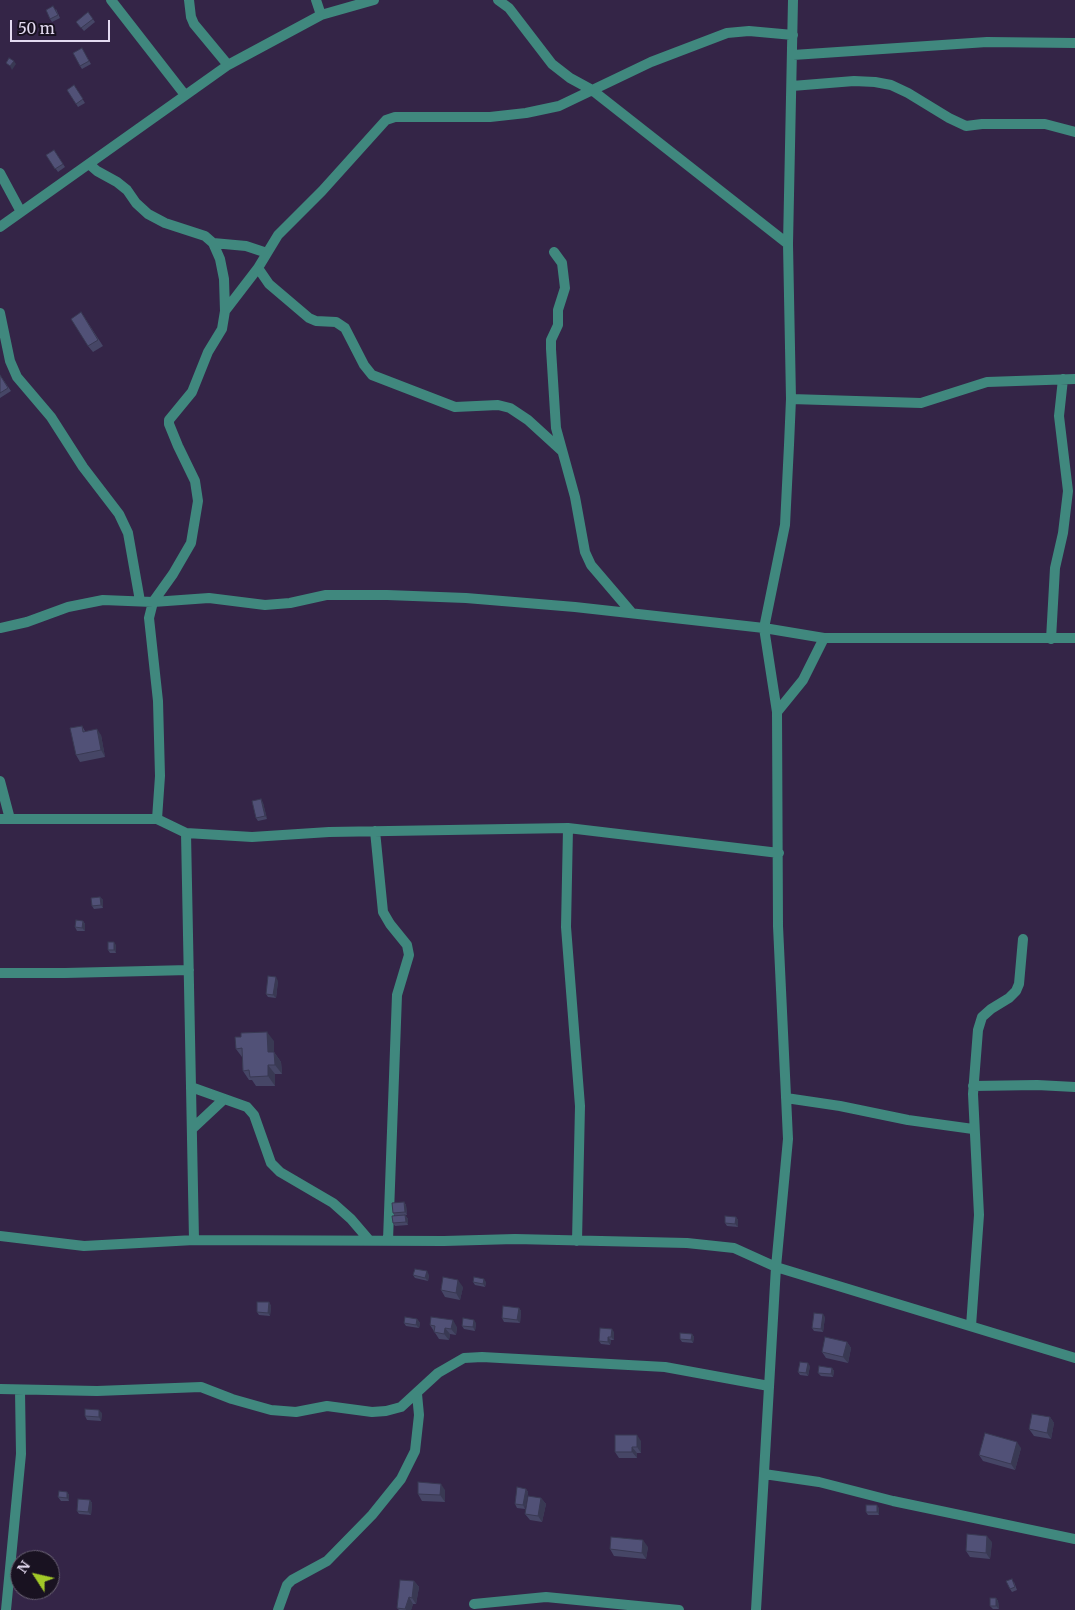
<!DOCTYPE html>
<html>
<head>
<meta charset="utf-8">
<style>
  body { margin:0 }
  #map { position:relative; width:1075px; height:1610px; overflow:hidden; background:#342547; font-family:Merriweather,serif }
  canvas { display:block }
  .north { position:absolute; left:10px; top:1550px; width:50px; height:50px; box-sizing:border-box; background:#191221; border:1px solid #6a6274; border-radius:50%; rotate:305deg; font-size:14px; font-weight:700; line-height:20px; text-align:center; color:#e4dbf1 }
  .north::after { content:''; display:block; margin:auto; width:18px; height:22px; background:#a2c928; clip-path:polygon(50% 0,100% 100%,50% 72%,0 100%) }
  .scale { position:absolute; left:10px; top:20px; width:100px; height:22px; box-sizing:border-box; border:2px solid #e4dbf1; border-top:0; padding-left:6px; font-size:15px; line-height:18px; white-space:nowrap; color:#e4dbf1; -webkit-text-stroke:4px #191221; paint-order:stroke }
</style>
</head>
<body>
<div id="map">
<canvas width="1075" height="1610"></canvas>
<div class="north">N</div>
<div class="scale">50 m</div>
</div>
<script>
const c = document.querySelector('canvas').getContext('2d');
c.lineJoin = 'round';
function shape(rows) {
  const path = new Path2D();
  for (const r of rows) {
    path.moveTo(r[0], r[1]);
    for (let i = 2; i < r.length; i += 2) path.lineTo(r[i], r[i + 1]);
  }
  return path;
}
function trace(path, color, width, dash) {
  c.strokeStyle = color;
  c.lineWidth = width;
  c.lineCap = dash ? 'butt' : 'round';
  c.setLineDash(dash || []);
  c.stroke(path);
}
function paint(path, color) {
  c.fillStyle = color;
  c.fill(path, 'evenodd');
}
const minor = shape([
  [111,0,185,95],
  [189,0,191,17,194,24,228,65],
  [316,0,321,15],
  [498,0,509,8,552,64,570,78,592,90,788,244],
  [793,55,987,42,1075,43],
  [792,86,854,81,875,82,891,85,908,93,949,118,966,126,982,124,1045,124,1075,132],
  [89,164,97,171,117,182,127,190,136,203,148,214,165,223,205,236,213,243,220,259,224,279,225,311,222,329,208,352,192,392,169,420,169,424,178,446,195,481,198,501,191,543,173,574,153,602,149,618,158,701,160,776,157,819],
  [0,173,21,212],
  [0,227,228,65,321,15,374,0],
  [213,243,246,246,267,253],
  [554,252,562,263,565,288,558,310,558,325,551,340,551,349,556,428,575,497,585,552,591,565,632,613],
  [258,268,269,284,309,318,316,321,336,322,345,328,364,365,372,375,455,407,498,405,510,408,528,420,562,451],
  [225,311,258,268,278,235,322,191,386,120,395,117,490,117,526,113,559,106,651,62,727,33,749,31,793,35],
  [0,313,10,361,17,377,51,417,83,467,119,514,128,533,140,601],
  [791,399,921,403,987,382,1075,379],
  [0,628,27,622,68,607,103,600,153,602,209,598,265,605,290,603,326,595,387,595,466,598,575,607,764,628,824,638,1075,638],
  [1051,639,1055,568,1063,533,1068,491,1059,416,1063,379],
  [777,712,803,680,824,638],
  [0,781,10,819],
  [0,819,157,819,186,833,252,837,329,832,568,828,779,853],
  [568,828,566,927,580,1106,577,1241],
  [375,831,383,912,390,924,407,945,409,955,397,995,388,1240],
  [186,833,194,1240],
  [0,973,65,973,189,970],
  [973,1086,1037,1085,1075,1087],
  [191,1087,247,1107,254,1115,271,1163,280,1172,333,1203,351,1219,369,1240],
  [786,1098,840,1106,908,1120,973,1129],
  [192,1129,223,1100],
  [0,1236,84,1246,194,1240,444,1241,515,1239,687,1243,734,1248,776,1267,1075,1358],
  [971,1326,979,1215,973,1094,978,1030,982,1017,991,1009,1009,998,1016,991,1019,984,1023,939],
  [0,1389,97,1391,201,1387,232,1399,271,1410,296,1412,327,1406,372,1412,386,1411,401,1407,438,1373,464,1358,482,1357,665,1367,769,1386],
  [764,1474,819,1482,893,1501,1075,1539],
  [474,1604,546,1597,679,1610],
  [6,1610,21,1454,20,1391],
  [278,1610,287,1585,292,1580,327,1561,372,1515,401,1479,415,1451,419,1415,417,1394],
  [756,1610,776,1267,788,1139,778,926,777,712,764,628,785,525,789,445,791,399,788,244,793,0]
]);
const wall = shape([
  [56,9,60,18,52,22,50,19],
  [88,12,95,22,84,31,76,22],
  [84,52,91,64,82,69,80,66],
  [74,85,85,103,78,107,67,90],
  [54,150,65,167,58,172,46,155],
  [81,312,103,346,93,352,88,346],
  [0,375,11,391,0,398],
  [82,726,85,731,101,735,105,757,80,762,76,755],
  [261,799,263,803,267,819,258,821,256,818],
  [100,897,103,900,103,908,94,909,92,906],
  [83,921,85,924,85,931,77,931,75,927],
  [116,945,116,953,110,953,108,950],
  [278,981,276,998,268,997,266,994],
  [274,1041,274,1052,281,1062,282,1074,275,1074,275,1086,256,1086,252,1080,249,1080,243,1071,242,1057,236,1049],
  [404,1202,406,1205,407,1215,405,1215,408,1219,408,1225,395,1226,393,1223,395,1216,393,1213],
  [736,1217,738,1220,738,1227,727,1226,725,1223],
  [413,1275,429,1275,428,1281,415,1278],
  [473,1282,486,1282,485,1287,475,1285],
  [463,1287,460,1300,445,1297,441,1290],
  [269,1302,271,1306,270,1316,259,1315,257,1312],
  [519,1308,521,1311,520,1323,504,1322,502,1318],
  [825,1317,823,1332,814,1331,812,1328],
  [417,1319,420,1323,419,1328,406,1326,404,1323],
  [476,1323,475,1331,464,1329,462,1326],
  [430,1325,457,1327,456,1335,450,1334,449,1340,439,1339],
  [614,1332,614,1340,611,1340,610,1345,601,1344,599,1341],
  [692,1334,694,1337,693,1343,682,1342,680,1339],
  [847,1342,851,1348,848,1363,826,1358,822,1352],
  [810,1366,808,1376,800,1375,798,1372],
  [832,1368,834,1371,833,1377,821,1376,818,1373],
  [102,1413,101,1421,87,1420,85,1416],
  [1050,1417,1054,1423,1051,1439,1034,1436,1029,1429],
  [641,1441,641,1453,637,1453,637,1458,619,1458,615,1452],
  [1021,1448,1015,1470,983,1461,979,1455],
  [526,1489,528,1492,525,1509,517,1508,515,1504],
  [445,1490,445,1502,422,1501,418,1494],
  [67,1492,69,1495,69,1501,61,1501,58,1497],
  [541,1498,546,1504,542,1522,530,1520,525,1514],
  [90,1500,92,1503,91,1515,79,1514,77,1511],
  [879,1508,879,1515,868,1515,866,1512],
  [992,1542,990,1559,970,1557,966,1551],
  [648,1547,646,1559,614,1556,610,1549],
  [414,1581,419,1587,416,1604,413,1604,411,1610,399,1610,397,1608],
  [1014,1582,1017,1590,1012,1592,1010,1589],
  [996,1598,998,1601,999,1609,993,1609,990,1606]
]);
const shadedWall = shape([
  [14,61,16,64,12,70,10,66],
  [97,729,101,735,105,757,101,750],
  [261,799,263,803,267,819,265,816],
  [100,897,103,900,103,908,101,905],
  [83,921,85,924,85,931,82,928],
  [114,942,116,945,116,953,114,950],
  [276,977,278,981,276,998,273,995],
  [267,1032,274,1041,274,1062,268,1052],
  [274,1052,281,1062,282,1074,275,1065],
  [268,1065,275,1074,275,1086,268,1076],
  [404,1202,406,1205,407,1215,405,1212],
  [405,1215,408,1219,408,1225,406,1222],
  [736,1217,738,1220,738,1227,735,1224],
  [427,1271,429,1275,428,1281,425,1278],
  [484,1279,486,1282,485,1287,483,1284],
  [458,1280,463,1287,460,1300,456,1293],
  [269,1302,271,1306,270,1316,268,1313],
  [519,1308,521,1311,520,1323,517,1320],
  [823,1314,825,1317,823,1332,821,1329],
  [417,1319,420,1323,419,1328,416,1325],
  [453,1320,457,1327,456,1335,451,1329],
  [474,1320,476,1323,475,1331,473,1327],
  [445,1328,450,1334,449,1340,444,1334],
  [612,1329,614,1332,614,1340,611,1337],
  [692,1334,694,1337,693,1343,691,1340],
  [608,1337,611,1340,610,1345,608,1342],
  [847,1342,851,1348,848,1363,843,1357],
  [808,1363,810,1366,808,1376,806,1373],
  [832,1368,834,1371,833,1377,831,1374],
  [99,1410,102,1413,101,1421,99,1417],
  [1050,1417,1054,1423,1051,1439,1047,1433],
  [637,1435,641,1441,641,1453,637,1447],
  [1017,1442,1021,1448,1015,1470,1011,1464],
  [632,1447,637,1453,637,1458,632,1452],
  [441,1484,445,1490,445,1502,440,1495],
  [526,1489,528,1492,525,1509,523,1505],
  [67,1492,69,1495,69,1501,67,1498],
  [541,1498,546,1504,542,1522,538,1516],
  [90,1500,92,1503,91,1515,88,1512],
  [877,1505,879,1508,879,1515,877,1512],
  [987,1536,992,1542,990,1559,986,1553],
  [643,1540,648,1547,646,1559,642,1553],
  [414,1581,419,1587,416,1604,412,1598],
  [409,1597,413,1604,411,1610,406,1610,405,1609],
  [996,1598,998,1601,999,1609,996,1606]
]);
const building = shape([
  [53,6,58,15,50,19,46,10,53,6],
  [88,12,93,19,81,28,76,22,88,12],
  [82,48,89,61,80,66,73,53,82,48],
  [9,58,14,61,10,66,6,63,9,58],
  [74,85,83,99,76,104,67,90,74,85],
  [54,150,63,164,55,169,46,155,54,150],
  [81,312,98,340,88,346,71,319,81,312],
  [0,375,8,388,0,393,0,375],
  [82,726,83,732,97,729,101,750,76,755,70,728,82,726],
  [261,799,265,816,256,818,252,801,261,799],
  [100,897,101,905,92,906,91,898,100,897],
  [76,920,83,921,82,928,75,927,76,920],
  [108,942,114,942,114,950,108,950,108,942],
  [268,976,276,977,273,995,266,994,268,976],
  [267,1032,268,1052,274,1052,275,1065,268,1065,268,1076,250,1077,249,1070,243,1071,242,1048,236,1049,235,1037,241,1037,241,1033,267,1032],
  [404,1202,405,1212,393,1213,392,1203,404,1202],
  [405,1215,406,1222,393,1223,392,1216,405,1215],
  [725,1216,736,1217,735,1224,725,1223,725,1216],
  [415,1269,427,1271,425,1278,413,1275,415,1269],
  [443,1277,458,1280,456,1293,441,1290,443,1277],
  [474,1277,484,1279,483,1284,473,1282,474,1277],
  [257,1302,269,1302,268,1313,257,1312,257,1302],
  [503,1306,519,1308,517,1320,502,1318,503,1306],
  [814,1313,823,1314,821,1329,812,1328,814,1313],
  [405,1317,417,1319,416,1325,404,1323,405,1317],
  [431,1317,453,1320,451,1329,445,1328,444,1334,434,1332,435,1326,430,1325,431,1317],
  [463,1318,474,1320,473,1327,462,1326,463,1318],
  [600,1328,612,1329,611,1337,608,1337,608,1342,599,1341,600,1328],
  [680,1333,692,1334,691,1340,680,1339,680,1333],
  [825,1337,847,1342,843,1357,822,1352,825,1337],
  [800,1362,808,1363,806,1373,798,1372,800,1362],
  [819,1366,832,1368,831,1374,818,1373,819,1366],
  [85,1409,99,1410,99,1417,85,1416,85,1409],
  [1032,1414,1050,1417,1047,1433,1029,1429,1032,1414],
  [985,1433,1017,1442,1011,1464,979,1455,985,1433],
  [615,1435,637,1435,637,1447,632,1447,632,1452,615,1452,615,1435],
  [418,1482,441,1484,440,1495,418,1494,418,1482],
  [517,1487,526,1489,523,1505,515,1504,517,1487],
  [59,1491,67,1492,67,1498,58,1497,59,1491],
  [528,1496,541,1498,538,1516,525,1514,528,1496],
  [78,1499,90,1500,88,1512,77,1511,78,1499],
  [866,1505,877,1505,877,1512,866,1512,866,1505],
  [967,1534,987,1536,986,1553,966,1551,967,1534],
  [611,1537,643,1540,642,1553,610,1549,611,1537],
  [1012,1579,1015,1587,1010,1589,1006,1581,1012,1579],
  [400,1580,414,1581,412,1598,409,1597,405,1609,397,1608,400,1580],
  [990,1598,996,1598,996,1606,990,1606,990,1598]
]);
trace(minor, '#40887e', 10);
paint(wall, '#464666');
paint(shadedWall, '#393953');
paint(building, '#515177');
trace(building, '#393953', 1);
</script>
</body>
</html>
